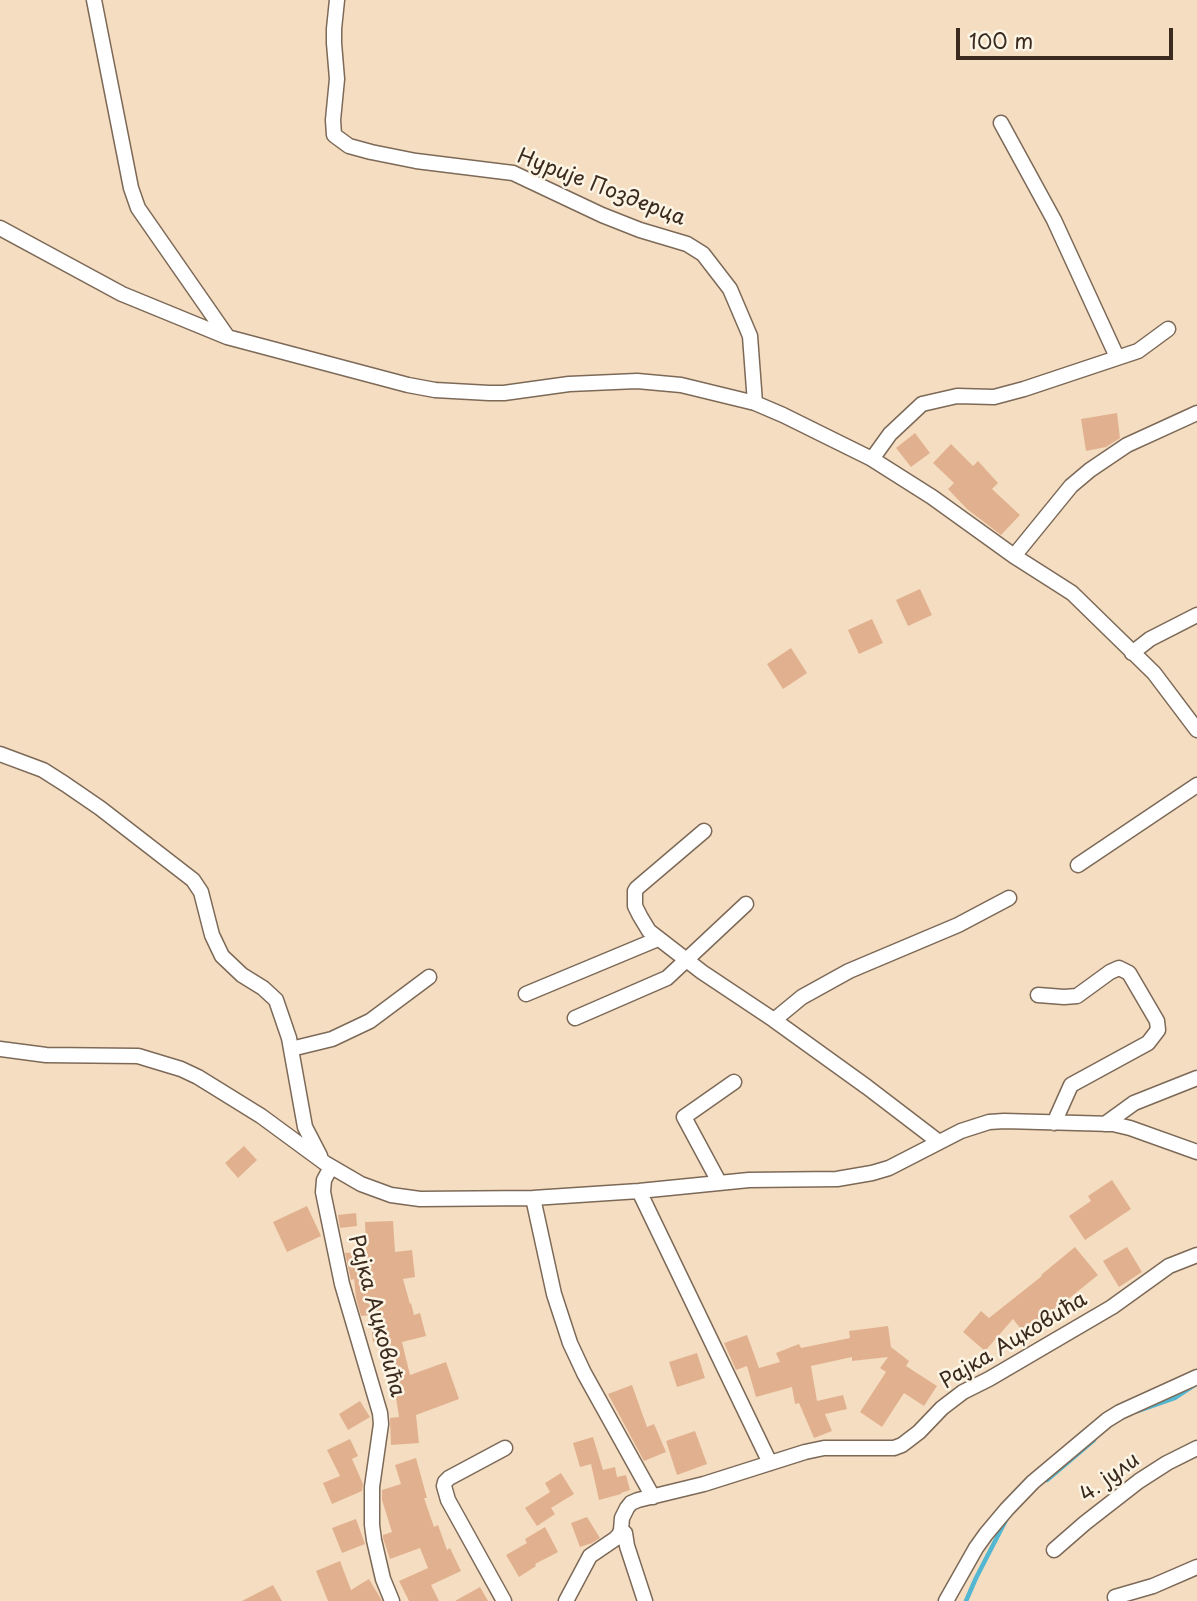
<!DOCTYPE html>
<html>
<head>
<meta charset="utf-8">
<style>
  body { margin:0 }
  #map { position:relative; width:1197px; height:1601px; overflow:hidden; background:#f5ddc1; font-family:"Playpen Sans",sans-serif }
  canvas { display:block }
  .scale { position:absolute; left:956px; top:28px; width:217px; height:32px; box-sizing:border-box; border:4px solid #3b2a1e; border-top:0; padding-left:9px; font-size:21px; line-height:24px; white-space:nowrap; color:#3b2a1e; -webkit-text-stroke:5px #fcf5e5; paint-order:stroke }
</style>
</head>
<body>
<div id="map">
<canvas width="1197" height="1601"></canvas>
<div class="scale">100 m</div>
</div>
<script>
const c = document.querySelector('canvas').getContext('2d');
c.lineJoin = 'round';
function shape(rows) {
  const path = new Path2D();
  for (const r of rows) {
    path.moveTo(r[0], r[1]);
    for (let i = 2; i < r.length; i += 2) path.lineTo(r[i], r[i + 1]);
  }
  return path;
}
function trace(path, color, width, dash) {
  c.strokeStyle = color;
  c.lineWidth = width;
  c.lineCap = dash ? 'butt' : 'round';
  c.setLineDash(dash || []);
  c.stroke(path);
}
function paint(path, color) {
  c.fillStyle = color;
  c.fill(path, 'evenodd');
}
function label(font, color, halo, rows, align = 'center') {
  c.font = font + ' "Playpen Sans",sans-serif';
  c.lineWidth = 5;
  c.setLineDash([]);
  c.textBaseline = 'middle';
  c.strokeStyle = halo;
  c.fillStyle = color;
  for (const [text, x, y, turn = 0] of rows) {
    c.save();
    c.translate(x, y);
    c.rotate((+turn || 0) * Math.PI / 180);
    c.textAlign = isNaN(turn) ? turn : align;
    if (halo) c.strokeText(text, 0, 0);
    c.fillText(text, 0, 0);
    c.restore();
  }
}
const stream = shape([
  [1138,1411,1175,1398,1196,1384],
  [1047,1480,1094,1440],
  [966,1601,976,1578,1006,1520]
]);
const building = shape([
  [1117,413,1120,438,1106,447,1086,451,1081,419],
  [915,433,930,453,911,467,896,448],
  [951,444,973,466,978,461,998,483,992,489,1020,515,1001,535,967,509,948,489,954,483,933,463],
  [920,589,932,615,908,626,896,600],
  [872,619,883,643,859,654,848,630],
  [791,648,807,673,783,689,767,664],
  [244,1146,257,1160,238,1178,225,1163],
  [1112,1180,1131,1209,1085,1240,1069,1216,1091,1201,1088,1196],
  [307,1206,321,1236,287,1252,273,1222],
  [356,1213,357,1226,340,1228,338,1215],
  [393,1221,395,1252,412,1250,415,1277,403,1279,410,1304,411,1303,414,1315,420,1313,426,1336,402,1342,410,1375,446,1362,459,1399,416,1415,419,1443,391,1445,390,1418,399,1417,392,1372,388,1373,380,1341,373,1342,370,1315,361,1316,356,1298,354,1279,351,1280,345,1253,366,1251,365,1222],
  [1075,1247,1098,1275,1051,1313,1054,1316,1027,1337,1013,1319,985,1351,963,1332,981,1311,989,1318,1042,1276,1041,1275],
  [1127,1247,1142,1272,1119,1287,1103,1261],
  [888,1326,891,1347,909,1361,906,1366,937,1386,924,1406,904,1393,882,1427,860,1412,886,1372,880,1368,888,1357,852,1361,852,1357,811,1366,817,1401,843,1395,847,1409,825,1414,832,1431,814,1438,799,1403,795,1404,792,1387,756,1397,747,1366,736,1370,724,1343,747,1335,759,1368,780,1362,776,1353,799,1344,801,1348,850,1338,849,1331],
  [697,1353,705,1378,677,1387,669,1362],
  [632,1385,647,1427,654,1424,666,1452,644,1461,608,1394],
  [360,1401,370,1417,348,1430,339,1414],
  [695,1431,707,1464,677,1475,666,1441],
  [593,1437,603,1470,615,1467,617,1477,626,1475,630,1490,621,1493,621,1494,599,1500,591,1464,580,1467,573,1443],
  [350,1439,358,1456,352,1459,363,1484,362,1491,332,1504,323,1483,340,1476,327,1450],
  [416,1458,427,1498,424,1498,434,1527,438,1525,447,1550,450,1548,461,1571,431,1585,439,1601,409,1601,399,1581,428,1568,420,1548,390,1559,383,1538,383,1535,392,1532,382,1500,382,1490,401,1484,395,1465],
  [561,1473,574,1494,551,1508,555,1514,537,1526,525,1508,550,1492,545,1483],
  [587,1517,600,1538,592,1543,580,1547,571,1523],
  [356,1519,365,1544,342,1553,332,1528],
  [545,1527,558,1552,535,1564,536,1566,519,1577,506,1555,527,1543,525,1539],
  [340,1561,351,1590,369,1579,382,1601,328,1601,316,1571],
  [273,1585,282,1601,242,1601],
  [480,1587,488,1601,455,1601]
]);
const minor = shape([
  [94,0,131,188,138,208,227,336],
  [337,0,334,29,334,43,337,79,333,120,334,135,349,146,371,152,416,161,513,173,602,215,640,230,687,244,703,254,730,289,750,336,755,403],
  [1001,123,1054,220,1117,357],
  [0,228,122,294,227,337,408,385,435,390,489,393,504,393,569,384,637,381,681,385,755,403,783,415,872,459,932,497,1014,556,1072,593,1154,673,1197,730],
  [872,459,890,434,922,404,957,396,994,397,1024,389,1138,351,1168,329],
  [1014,556,1071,486,1090,470,1127,445,1197,413],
  [1132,653,1150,639,1197,615],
  [0,754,43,770,65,784,100,808,193,880,201,892,212,935,222,956,242,975,263,988,276,1000,289,1038,305,1127,320,1156],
  [704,831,637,888,635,891,635,906,640,916,649,931,702,972,774,1020,867,1087,939,1142],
  [1078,865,1197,785],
  [526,994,658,939],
  [1038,995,1064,997,1077,996,1110,972,1119,968,1129,973,1157,1021,1158,1030,1148,1043,1071,1085,1054,1123],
  [575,1018,667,978,746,904],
  [774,1020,802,997,849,971,958,925,1009,898],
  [0,1049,46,1055,138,1056,181,1069,198,1077,261,1116,325,1163,361,1184,391,1195,420,1199,533,1198,639,1191,749,1180,837,1179,872,1173,889,1168,961,1131,989,1122,1004,1121,1113,1124,1130,1128,1197,1152],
  [291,1049,332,1039,370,1021,429,977],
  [1105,1124,1134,1103,1197,1078],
  [331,1167,324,1180,323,1192,342,1284,380,1413,381,1424,372,1487,372,1525,374,1540,383,1579,392,1601],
  [719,1182,684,1117,734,1082],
  [639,1191,770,1463],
  [533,1198,554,1294,570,1343,584,1373,653,1497],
  [621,1530,622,1518,627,1508,631,1503,638,1500,704,1484,805,1452,824,1448,894,1448,902,1445,919,1432,942,1408,963,1392,989,1379,1112,1307,1169,1266,1197,1255],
  [621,1530,625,1533,627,1546,645,1601],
  [1054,1550,1085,1523,1139,1481,1167,1463,1197,1448],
  [1115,1597,1153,1586,1197,1567],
  [504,1601,448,1500,444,1486,445,1482,449,1478,505,1448],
  [566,1601,590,1556,615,1539,619,1535,621,1530],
  [946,1601,976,1548,986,1534,1007,1509,1033,1482,1107,1420,1120,1412,1197,1377]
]);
const streetNames = [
  ["Нурије Поздерца",601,188,21],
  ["Рајка Ацковића",376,1316,75],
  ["Рајка Ацковића",1014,1341,-31],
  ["4. јули",1110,1478,-36]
];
trace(stream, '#53b7d2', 4.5);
paint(building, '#e1b18f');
trace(minor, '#7c6957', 17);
trace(minor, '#fff', 14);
label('21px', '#3b2a1e', '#fcf5e5', streetNames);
</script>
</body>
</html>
